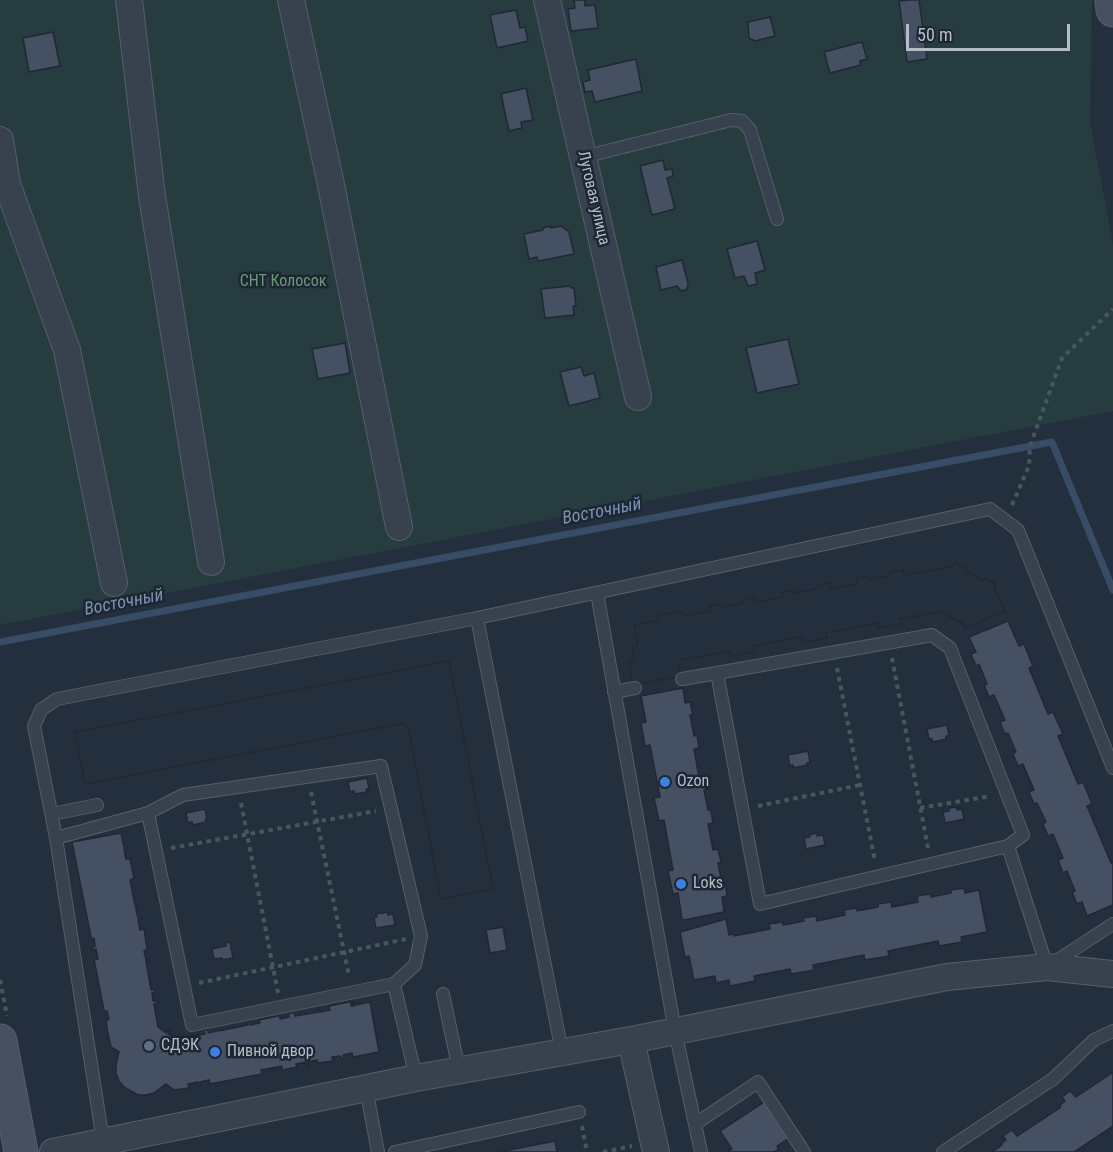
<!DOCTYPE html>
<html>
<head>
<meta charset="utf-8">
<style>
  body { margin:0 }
  #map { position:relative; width:1113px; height:1152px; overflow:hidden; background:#242f3e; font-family:"Roboto Condensed",sans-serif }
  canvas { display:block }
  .scale { position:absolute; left:906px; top:24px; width:164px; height:27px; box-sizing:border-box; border:3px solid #b4bcc9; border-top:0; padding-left:8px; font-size:18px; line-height:21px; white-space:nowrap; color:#b4bcc9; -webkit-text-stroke:4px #1d2633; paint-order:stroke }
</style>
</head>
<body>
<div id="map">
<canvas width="1113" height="1152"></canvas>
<div class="scale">50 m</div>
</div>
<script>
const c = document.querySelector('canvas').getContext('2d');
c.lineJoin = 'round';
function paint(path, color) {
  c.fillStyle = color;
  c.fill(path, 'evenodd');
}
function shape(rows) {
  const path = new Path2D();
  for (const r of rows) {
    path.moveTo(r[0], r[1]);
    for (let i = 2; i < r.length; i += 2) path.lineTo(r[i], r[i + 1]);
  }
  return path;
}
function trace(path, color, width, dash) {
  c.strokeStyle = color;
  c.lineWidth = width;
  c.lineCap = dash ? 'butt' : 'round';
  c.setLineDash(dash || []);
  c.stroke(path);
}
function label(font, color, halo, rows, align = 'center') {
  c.font = font + ' "Roboto Condensed",sans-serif';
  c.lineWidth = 5;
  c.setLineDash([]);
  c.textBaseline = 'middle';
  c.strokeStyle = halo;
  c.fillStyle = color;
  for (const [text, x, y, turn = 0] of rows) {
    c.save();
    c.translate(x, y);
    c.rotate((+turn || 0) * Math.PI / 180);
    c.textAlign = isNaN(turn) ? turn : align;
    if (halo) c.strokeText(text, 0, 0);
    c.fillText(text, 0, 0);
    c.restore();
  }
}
const green = shape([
  [0,0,1092,0,1090,123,1113,244,1113,411,0,625]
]);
const stream = shape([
  [0,642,1052,442,1113,590]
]);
const building = shape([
  [574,0,585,0,585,6,595,5,598,28,571,31,568,9,575,8,574,0],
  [908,0,919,0,927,59,907,62,899,1,908,0],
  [516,10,520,28,525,27,528,41,497,48,490,15,516,10],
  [770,17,775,36,755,41,749,38,748,22,770,17],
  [53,32,60,66,29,72,23,38,53,32],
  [862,42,867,59,860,61,861,65,830,73,824,52,862,42],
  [636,59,642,91,595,102,592,91,585,92,583,82,590,80,588,70,636,59],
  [526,88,533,120,521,122,522,128,509,131,501,94,526,88],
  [663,160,665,170,672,169,673,176,667,178,675,209,652,215,640,166,663,160],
  [551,226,551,228,561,226,569,232,574,254,538,261,537,257,529,259,524,234,543,230,543,228,551,226],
  [757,241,765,270,755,273,757,284,748,286,744,276,735,278,727,249,757,241],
  [682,260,688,283,687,289,681,291,677,286,661,290,656,267,682,260],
  [570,286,571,288,574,288,576,306,573,306,574,315,545,318,541,289,570,286],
  [788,339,799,384,757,393,746,348,788,339],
  [345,343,350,373,318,379,312,349,345,343],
  [581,367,584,376,594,373,600,398,569,406,560,372,581,367],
  [955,562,966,568,965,571,984,581,985,578,996,584,994,589,1005,611,965,628,962,621,960,622,944,613,943,611,900,619,901,624,878,628,877,623,826,633,827,638,803,642,802,637,753,646,754,652,730,656,729,651,680,660,680,664,678,665,680,676,633,685,629,661,634,660,632,647,638,646,634,625,659,621,658,615,682,611,683,616,710,611,709,606,722,604,722,607,743,603,742,600,755,597,756,602,783,597,782,592,795,590,795,593,816,589,816,586,829,583,830,589,857,584,856,578,869,576,870,579,891,575,890,572,903,570,904,575,952,567,955,562],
  [955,562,966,568,965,571,984,581,985,578,996,584,994,589,1005,611,965,628,962,621,960,622,944,613,943,611,900,619,901,624,878,628,877,623,826,633,827,638,803,642,802,637,753,646,754,652,730,656,729,651,680,660,680,664,678,665,680,676,633,685,629,661,634,660,632,647,638,646,634,625,659,621,658,615,682,611,683,616,710,611,709,606,722,604,722,607,743,603,742,600,755,597,756,602,783,597,782,592,795,590,795,593,816,589,816,586,829,583,830,589,857,584,856,578,869,576,870,579,891,575,890,572,903,570,904,575,952,567,955,562],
  [1008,621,1019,646,1024,644,1033,666,1029,668,1048,714,1053,712,1063,734,1058,736,1078,784,1083,782,1092,804,1087,806,1111,863,1113,862,1113,905,1087,916,1082,902,1077,904,1072,892,1075,891,1067,871,1063,873,1058,860,1063,858,1053,834,1048,836,1043,824,1046,822,1037,803,1034,804,1029,792,1034,790,1023,764,1018,766,1013,754,1016,752,1008,733,1005,734,1000,722,1005,720,994,695,989,697,984,685,987,684,979,664,976,666,971,654,976,652,969,637,1008,621],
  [449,661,493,889,441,899,408,727,406,728,405,723,85,784,75,732,449,661],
  [449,661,493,889,441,899,408,727,406,728,405,723,85,784,75,732,449,661],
  [683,688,685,703,690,702,693,715,690,715,694,736,697,735,699,748,694,749,699,777,704,776,707,789,704,790,708,810,711,810,713,823,708,824,713,850,718,849,721,862,718,863,722,884,725,883,727,896,722,897,724,912,684,920,682,919,678,893,673,894,668,871,673,870,664,820,659,821,654,798,660,797,650,745,645,746,641,723,646,722,641,696,683,688],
  [947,725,949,736,946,736,946,739,933,742,932,739,929,739,927,729,947,725],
  [808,751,810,762,807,763,807,765,794,768,793,765,790,766,788,755,808,751],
  [367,778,369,789,366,789,367,792,355,794,354,791,350,792,348,782,367,778],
  [956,807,957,810,962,809,964,819,945,823,943,812,949,811,949,808,956,807],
  [205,809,207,820,205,820,206,822,193,825,192,822,188,823,186,813,205,809],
  [121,833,124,847,128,847,128,849,124,849,126,859,130,859,134,878,130,880,132,889,136,888,136,890,132,891,138,918,141,917,142,919,138,920,140,930,144,929,147,949,144,951,146,960,149,959,149,961,146,961,151,990,155,990,155,992,152,993,153,1001,157,1001,158,1003,154,1004,158,1027,166,1033,169,1030,170,1030,168,1034,176,1039,205,1034,204,1030,208,1030,208,1033,217,1031,216,1027,218,1027,219,1031,248,1025,247,1022,249,1021,250,1025,260,1023,259,1020,278,1016,280,1016,280,1019,289,1017,289,1014,290,1013,294,1013,295,1016,318,1012,318,1008,319,1008,320,1012,330,1010,329,1006,349,1002,351,1003,351,1006,354,1006,353,1002,354,1001,355,1005,370,1002,379,1052,353,1057,352,1053,343,1055,344,1059,342,1059,340,1056,332,1057,333,1061,318,1063,317,1060,308,1062,308,1065,307,1066,306,1062,296,1064,297,1067,282,1070,282,1066,272,1068,273,1072,271,1072,271,1068,261,1070,262,1074,210,1084,209,1080,200,1082,201,1086,199,1086,198,1082,188,1084,189,1088,174,1090,166,1084,154,1093,147,1095,138,1095,124,1087,119,1081,116,1073,116,1065,119,1052,111,1047,108,1034,106,1021,109,1019,107,1011,104,1011,94,959,98,959,96,949,92,950,92,948,95,946,94,938,90,939,89,937,91,937,72,842,121,833],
  [817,833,817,836,823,835,825,845,806,849,804,838,810,837,809,835,817,833],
  [964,888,965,893,979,890,987,932,961,937,962,942,939,946,938,941,888,951,889,956,865,960,864,955,813,965,814,970,791,974,790,969,754,976,755,981,730,986,729,980,716,983,715,976,694,980,689,956,685,957,680,932,726,919,729,935,733,934,734,936,770,929,769,924,782,922,783,925,804,921,803,918,816,916,817,921,845,915,844,910,857,908,857,911,878,907,878,904,891,902,892,907,918,902,917,896,930,894,931,897,951,893,951,890,964,888],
  [388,912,388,915,393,914,395,925,376,928,374,918,377,917,376,914,388,912],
  [503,927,507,950,490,953,486,930,503,927],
  [230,942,233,958,222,960,222,958,214,959,212,949,226,946,226,943,230,942],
  [1113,1072,1113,1126,1074,1152,992,1152,1002,1145,1001,1144,1006,1140,1003,1136,1012,1130,1017,1136,1061,1107,1060,1105,1065,1101,1062,1097,1070,1091,1076,1097,1113,1072],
  [773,1096,798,1132,777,1146,779,1149,774,1152,727,1152,732,1149,720,1131,773,1096],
  [555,1141,557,1152,499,1152,555,1141]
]);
const path = shape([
  [1012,505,1029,466,1030,446,1062,358,1113,309],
  [892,658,928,848],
  [837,668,875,861],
  [311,792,349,976],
  [241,803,278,993],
  [758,806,860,785],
  [920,808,991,796],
  [171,848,376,811],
  [0,980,7,1016],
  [199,983,406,939],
  [582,1126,587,1152],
  [603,1152,632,1146]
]);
const lane = shape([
  [583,157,731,120,742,121,750,130,777,219],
  [597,593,675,1031,701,1152],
  [477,618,990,509,1018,530,1113,768],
  [682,679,717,673,932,635,950,648,1023,835,1008,846,760,904,717,673],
  [614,692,635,688],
  [148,813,192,1025,394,984],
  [52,814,97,805],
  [56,838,148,813,183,795,381,766,421,936,415,965,394,984,416,1078],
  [1008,846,1047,967,1113,924],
  [443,994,459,1070],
  [366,1088,378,1152],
  [695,1124,758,1082,804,1152],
  [103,1141,56,838,34,726,41,710,57,699,477,618,562,1052],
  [395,1152,579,1112],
  [943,1152,1053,1079,1094,1040,1113,1031]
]);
const street = shape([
  [129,0,152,196,211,562],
  [291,0,330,180,399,527],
  [547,0,638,397],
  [0,140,7,184,67,350,114,583],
  [631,1040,656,1152],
  [53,1152,416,1078,631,1040,947,977,1047,967,1113,974]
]);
const secondary = shape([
  [1112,0,1113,10],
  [0,1041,21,1152]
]);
const markers = [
  [665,782,6,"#3f7fe0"],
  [681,884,6,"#3f7fe0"],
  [149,1046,6,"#5c6f8a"],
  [215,1052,6,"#3f7fe0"]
];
const streetNames = [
  ["Луговая улица",593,198,77]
];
const parkNames = [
  ["СНТ Колосок",283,282]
];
const poiNames = [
  ["Ozon",677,782],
  ["Loks",693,884],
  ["СДЭК",161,1046],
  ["Пивной двор",227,1052]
];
const waterNames = [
  ["Восточный",602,512,-11],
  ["Восточный",124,603,-11]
];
paint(green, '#263c3f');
trace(stream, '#394c67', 7);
paint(building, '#455162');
trace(building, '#1f2835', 1.5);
trace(lane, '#565f6c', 14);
trace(street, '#565f6c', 28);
trace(secondary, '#565f6c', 35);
trace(path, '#44595c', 4, [4.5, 4.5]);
trace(lane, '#38414e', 12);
trace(street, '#38414e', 26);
trace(secondary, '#465061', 33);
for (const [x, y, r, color] of markers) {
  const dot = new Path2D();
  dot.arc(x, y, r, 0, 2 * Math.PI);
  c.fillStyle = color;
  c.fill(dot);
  trace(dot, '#1d2633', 2);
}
label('16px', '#b4bcc9', '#1d2633', streetNames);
label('16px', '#6b9a76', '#1d2633', parkNames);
label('16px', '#b4bcc9', '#1d2633', poiNames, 'left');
label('italic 18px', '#7c92b1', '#1d2633', waterNames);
</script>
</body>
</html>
